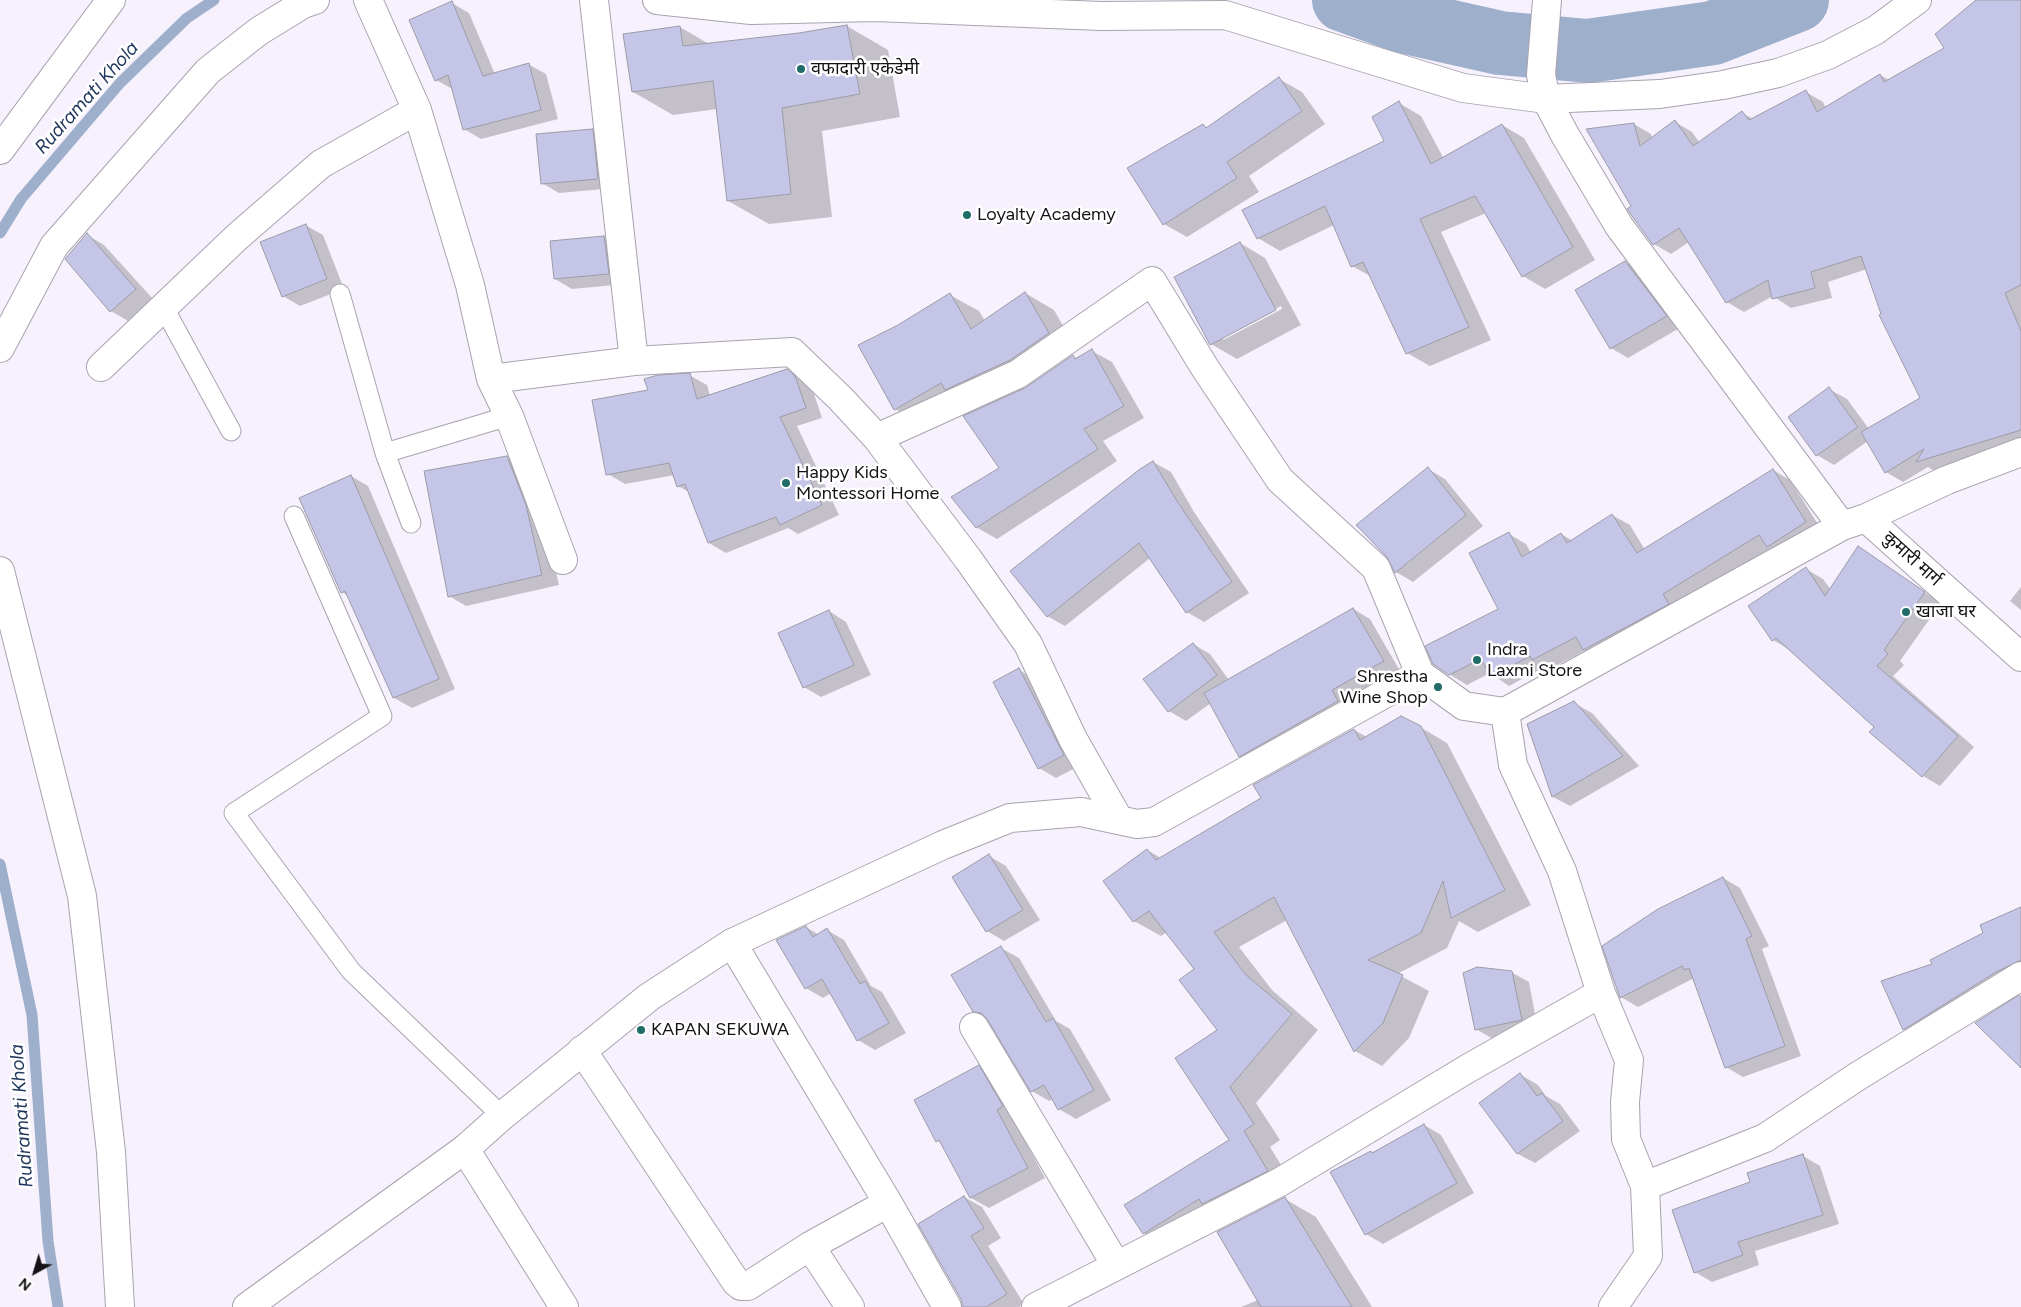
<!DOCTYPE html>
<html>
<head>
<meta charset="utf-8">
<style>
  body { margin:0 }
  #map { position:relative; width:2021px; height:1307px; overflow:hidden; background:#f6f1fd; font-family:Figtree,sans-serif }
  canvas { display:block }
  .north { position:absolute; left:10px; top:1247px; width:50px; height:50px; -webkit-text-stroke:4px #fff; paint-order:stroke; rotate:219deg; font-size:14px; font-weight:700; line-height:20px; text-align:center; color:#141216 }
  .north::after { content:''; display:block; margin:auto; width:18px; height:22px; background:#141216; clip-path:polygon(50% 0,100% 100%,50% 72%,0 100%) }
</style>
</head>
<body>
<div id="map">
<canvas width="2021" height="1307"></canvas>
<div class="north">N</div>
</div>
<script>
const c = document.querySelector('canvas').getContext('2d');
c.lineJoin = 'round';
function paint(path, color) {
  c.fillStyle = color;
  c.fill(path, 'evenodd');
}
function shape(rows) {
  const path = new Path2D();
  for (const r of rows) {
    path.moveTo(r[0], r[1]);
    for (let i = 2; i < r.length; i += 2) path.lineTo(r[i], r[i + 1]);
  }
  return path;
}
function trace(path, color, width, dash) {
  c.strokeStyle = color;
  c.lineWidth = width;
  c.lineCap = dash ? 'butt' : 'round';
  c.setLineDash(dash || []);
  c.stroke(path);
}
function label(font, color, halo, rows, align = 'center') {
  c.font = font + ' Figtree,"Noto Sans Devanagari",sans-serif';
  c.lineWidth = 5;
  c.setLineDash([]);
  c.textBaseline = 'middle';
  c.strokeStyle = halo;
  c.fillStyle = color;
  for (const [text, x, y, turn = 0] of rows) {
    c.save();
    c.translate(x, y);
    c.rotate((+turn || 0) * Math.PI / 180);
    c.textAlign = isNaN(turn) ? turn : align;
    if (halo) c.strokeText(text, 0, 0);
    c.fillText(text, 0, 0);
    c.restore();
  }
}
const shadow = shape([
  [1981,0,2021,0,2021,445,1934,471,1928,467,1903,482,1886,472,1868,441,1834,465,1817,455,1829,389,1847,399,1869,429,1922,399,1883,314,1867,269,1828,282,1832,298,1791,308,1773,296,1744,312,1727,302,1689,242,1671,254,1654,244,1633,206,1634,124,1651,134,1652,138,1675,122,1692,132,1700,143,1742,113,1753,119,1806,92,1823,102,1826,108,1880,75,1889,80,1946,48],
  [452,3,469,13,495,74,528,64,546,74,558,119,481,139,464,129,454,90,436,80],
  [847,26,888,50,900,117,822,131,832,217,769,224,728,201,717,109,673,115,633,92,680,27,709,44,799,34],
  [1279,79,1302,92,1325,124,1249,176,1259,192,1187,237,1164,224,1203,126,1208,128],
  [1399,103,1421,116,1444,159,1502,125,1524,138,1595,260,1545,289,1523,276,1486,213,1441,232,1491,340,1430,366,1407,353,1372,277,1352,266,1334,225,1280,251,1258,238,1385,141],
  [592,130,610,140,615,188,559,193,542,183],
  [305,225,323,235,344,289,300,306,283,296],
  [87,235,104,245,153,299,128,321,111,311],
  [604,237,621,247,626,284,572,289,555,279],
  [1240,243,1265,258,1301,325,1237,359,1211,344],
  [1281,306,1282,309,1223,340,1223,337],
  [1625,262,1643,272,1683,326,1628,358,1611,348],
  [1025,293,1054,310,1077,350,1039,376,975,406,924,425,895,409,898,326,950,295,979,311,985,321],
  [1092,351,1112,362,1144,418,1103,441,1117,461,997,539,976,527,1001,468,1073,356,1077,359],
  [787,370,812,388,822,418,797,426,839,515,798,534,788,528,726,553,709,543,689,492,678,486,675,475,625,484,608,474,649,391,689,375,707,385,710,396],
  [507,457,524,467,543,516,559,585,466,606,449,596],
  [1153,462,1171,472,1194,512,1249,593,1204,622,1187,612,1150,558,1065,626,1047,616],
  [1428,469,1445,479,1483,526,1413,582,1396,572],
  [1773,470,1790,480,1823,532,1785,556,1771,548,1680,604,1601,659,1586,650,1550,669,1546,666,1509,686,1490,673,1467,685,1449,674,1500,609,1509,534,1526,544,1531,553,1561,534,1573,541,1612,515,1630,525,1645,550],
  [351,476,368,486,455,689,412,708,394,698,348,596,342,592],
  [1859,548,1941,603,1900,661,1904,665,1893,676,1974,747,1940,786,1923,776,1871,732,1875,727,1790,650,1773,640,1750,606,1806,569,1823,579,1831,590],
  [2021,587,2021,610,2010,601],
  [1353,609,1370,619,1400,671,1257,766,1239,756,1211,703,1186,721,1169,711,1193,644,1210,654,1229,680],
  [829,611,846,622,871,675,821,697,804,687],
  [1019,670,1036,680,1081,765,1056,778,1039,768],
  [1574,703,1592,713,1639,766,1570,806,1553,797,1528,725],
  [1420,727,1447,743,1531,905,1478,932,1459,921,1447,948,1397,974,1429,991,1409,1038,1382,1066,1355,1051,1287,920,1239,947,1272,990,1318,1030,1256,1103,1280,1140,1270,1147,1294,1186,1170,1248,1144,1233,1231,1140,1218,1030,1196,969,1167,932,1161,936,1134,921,1147,850,1161,858,1262,799,1354,730,1367,737],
  [989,856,1006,866,1040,920,1004,941,987,931,954,877],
  [1723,878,1740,888,1769,946,1762,949,1801,1056,1743,1077,1726,1067,1694,978,1638,1007,1621,997],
  [2021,908,2021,977,1920,1039,1904,1029,1933,965,1985,934],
  [806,927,819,935,827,930,844,940,871,986,882,992,906,1033,875,1050,858,1040,831,993,823,998,806,988],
  [1001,948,1019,958,1056,1021,1070,1029,1111,1100,1076,1119,1059,1109,1053,1099,1049,1101,1032,1091,989,1019,974,1011],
  [1511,972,1529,982,1538,1030,1493,1039,1476,1029],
  [979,1067,996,1077,1014,1120,1045,1178,989,1208,971,1198,943,1144,937,1141],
  [1521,1075,1538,1085,1546,1096,1560,1104,1580,1131,1535,1163,1518,1154,1481,1104],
  [1424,1125,1441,1135,1474,1193,1383,1244,1366,1234,1371,1152,1374,1154],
  [1803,1156,1820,1166,1839,1224,1755,1251,1759,1265,1712,1282,1695,1272],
  [964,1197,982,1207,1001,1238,988,1246,1024,1304,1019,1307,964,1307],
  [1285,1199,1316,1217,1372,1307,1241,1307,1258,1300]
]);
const stream = shape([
  [0,233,21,199,120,83,187,18,214,0],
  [0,864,32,1015,48,1241,58,1307]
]);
const river = shape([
  [1344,0,1402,21,1500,43,1588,51,1713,33,1797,0]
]);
const building = shape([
  [1976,0,2021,0,2021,285,2005,293,2021,331,2021,430,1916,462,1924,449,1885,473,1861,432,1920,398,1879,315,1881,314,1861,256,1811,272,1815,288,1772,299,1768,280,1726,303,1679,228,1653,245,1627,209,1631,206,1586,129,1634,123,1640,146,1675,120,1693,146,1742,111,1749,120,1806,90,1817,112,1880,74,1884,82,1944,48,1935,34,1976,0],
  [452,1,483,76,529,63,541,110,463,130,448,75,435,81,409,20,452,1],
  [847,25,860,94,782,108,791,194,727,201,713,81,632,92,623,34,680,26,683,46,799,33,847,25],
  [1279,77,1302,111,1227,162,1237,178,1163,225,1127,168,1203,124,1206,128,1279,77],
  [1399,101,1431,164,1502,124,1573,247,1522,277,1475,196,1420,219,1469,327,1406,354,1363,262,1351,267,1325,206,1257,239,1242,210,1384,141,1372,117,1399,101],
  [593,129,598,179,541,184,536,134,593,129],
  [306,224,327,279,282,297,260,242,306,224],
  [87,233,136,289,110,312,65,259,87,233],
  [604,236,609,274,554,279,550,241,604,236],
  [1240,242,1276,310,1210,345,1174,277,1240,242],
  [1625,261,1667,316,1610,349,1575,290,1625,261],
  [1025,292,1049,333,1010,360,945,390,941,383,894,410,858,345,898,325,950,293,971,329,1025,292],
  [1092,349,1124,406,1084,429,1098,449,976,528,951,497,999,468,963,416,1025,388,1073,355,1075,359,1092,349],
  [787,369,795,376,806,408,780,417,822,505,780,525,776,517,708,543,685,484,677,487,669,463,606,475,592,400,648,390,644,379,658,375,690,373,697,399,787,369],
  [1829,387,1858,427,1816,456,1788,417,1829,387],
  [507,456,526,505,542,575,448,597,424,471,507,456],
  [1153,461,1177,501,1232,582,1186,613,1139,543,1047,617,1010,571,1140,469,1153,461],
  [1428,467,1466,515,1395,573,1387,557,1356,525,1428,467],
  [1773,469,1806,522,1767,547,1759,535,1663,594,1669,604,1583,650,1576,637,1532,660,1530,656,1491,677,1481,659,1449,675,1433,664,1425,646,1498,609,1469,553,1509,532,1522,557,1561,533,1567,543,1612,514,1637,553,1773,469],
  [351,475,439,679,393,698,345,591,341,593,299,498,351,475],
  [1858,546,1925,592,1884,650,1888,654,1877,666,1958,736,1922,777,1869,732,1874,727,1776,638,1772,641,1748,606,1806,567,1825,596,1858,546],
  [1353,608,1384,661,1332,690,1338,701,1239,757,1204,693,1353,608],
  [829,610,854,665,803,688,778,633,829,610],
  [1193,643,1217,675,1168,712,1143,679,1193,643],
  [1019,668,1064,755,1038,769,993,682,1019,668],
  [1574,701,1623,756,1552,797,1527,724,1574,701],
  [1401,716,1421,726,1505,890,1451,918,1443,881,1421,933,1368,960,1403,975,1383,1023,1354,1052,1274,897,1214,932,1245,974,1292,1014,1230,1087,1254,1124,1244,1131,1268,1171,1202,1204,1199,1199,1143,1234,1124,1205,1229,1140,1175,1058,1217,1030,1179,980,1194,969,1149,911,1133,922,1103,881,1147,849,1156,860,1261,798,1253,785,1354,729,1360,740,1401,716],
  [989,854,1023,910,986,932,952,877,989,854],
  [1723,877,1752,936,1746,939,1785,1046,1725,1068,1689,968,1684,970,1682,966,1620,998,1602,946,1658,909,1723,877],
  [2021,907,2021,960,1996,972,1903,1030,1881,981,1932,964,1930,960,1983,933,1980,925,2021,907],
  [806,926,813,937,827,928,860,984,865,981,889,1023,857,1041,822,979,805,989,776,940,806,926],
  [1001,946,1046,1022,1053,1018,1094,1090,1058,1110,1044,1085,1031,1092,987,1019,981,1013,973,1012,951,975,1001,946],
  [1477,967,1512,971,1522,1020,1475,1030,1463,973,1477,967],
  [2019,995,2021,997,2021,1068,1975,1023,2019,995],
  [979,1065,1003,1106,997,1110,1028,1168,970,1198,939,1140,936,1142,914,1100,979,1065],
  [1520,1073,1537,1096,1542,1093,1563,1121,1517,1154,1479,1103,1520,1073],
  [1424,1124,1457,1183,1365,1235,1330,1172,1371,1151,1372,1153,1424,1124],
  [1803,1154,1823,1215,1738,1242,1743,1255,1694,1273,1672,1210,1750,1182,1747,1173,1803,1154],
  [964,1196,984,1228,971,1236,1007,1294,986,1307,963,1307,961,1299,918,1224,964,1196],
  [1285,1197,1352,1307,1261,1307,1217,1232,1285,1197]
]);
const service = shape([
  [340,294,385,453,411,523],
  [164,308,231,431],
  [385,453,509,416],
  [294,516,382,716,234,813,351,971,502,1116]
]);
const minor = shape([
  [368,0,417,110,470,285,491,379,509,416,563,560],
  [594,0,634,361],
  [1547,0,1541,75,1546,99,1565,135,1619,226,1842,526],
  [0,150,111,0],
  [101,367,237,237,321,164,417,110],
  [491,379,634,361,792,352,841,399,877,438,968,559,1028,644,1073,739,1119,820],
  [877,438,1018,374,1152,281,1205,368,1280,480,1376,568,1420,674],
  [1505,712,1513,765,1562,871,1601,993,1629,1060,1625,1102,1626,1139,1645,1186,1648,1256,1613,1307],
  [732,943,888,1203,947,1307],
  [974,1027,1116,1265],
  [582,1050,736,1282,741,1286,748,1286,810,1246,888,1203],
  [465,1149,564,1307],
  [1645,1186,1765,1138,1858,1076,2021,976],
  [810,1246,850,1307],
  [1036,1307,1280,1182,1467,1069,1601,993]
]);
const tertiary = shape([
  [657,0,751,10,875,7,1101,16,1225,15,1463,88,1546,99,1660,94,1723,85,1778,73,1828,55,1876,30,1917,0],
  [0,348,54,246,208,71,259,31,303,4,315,0],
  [1866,518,1947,480,2021,452],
  [0,571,82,896,111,1152,120,1307],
  [247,1307,465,1149,502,1116,649,997,732,943,943,845,1010,818,1081,812,1137,824,1154,822,1420,674,1464,706,1505,712,1842,526,1866,518,2021,657]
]);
const markers = [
  [801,69,5,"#206c69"],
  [967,215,5,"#206c69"],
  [786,483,5,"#206c69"],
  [1906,612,5,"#206c69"],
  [1477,660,5,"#206c69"],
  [1438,687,5,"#206c69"],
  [641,1030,5,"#206c69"]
];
const poiNames = [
  ["वफादारी एकेडेमी",811,69],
  ["Loyalty Academy",977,215],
  ["Happy Kids",796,473],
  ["Montessori Home",796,494],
  ["खाजा घर",1916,612],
  ["Indra",1487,650],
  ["Laxmi Store",1487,671],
  ["Shrestha",1428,677,"right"],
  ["Wine Shop",1428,698,"right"],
  ["KAPAN SEKUWA",651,1030]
];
const streetNames = [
  ["कुमारी मार्ग",1912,559,42]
];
const waterNames = [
  ["Rudramati Khola",87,98,-48],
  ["Rudramati Khola",22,1116,-94]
];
paint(shadow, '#0003');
trace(stream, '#9eafcb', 11);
trace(river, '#9eafcb', 64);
paint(building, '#c5c6e7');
trace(building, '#9b9ba7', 1);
trace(service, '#a8a3af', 21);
trace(minor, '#a8a3af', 30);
trace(tertiary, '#a8a3af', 30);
trace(service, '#fff', 19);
trace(minor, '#fff', 28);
trace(tertiary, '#fff', 28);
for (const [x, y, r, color] of markers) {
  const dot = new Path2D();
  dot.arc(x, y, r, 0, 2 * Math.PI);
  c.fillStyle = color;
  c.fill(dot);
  trace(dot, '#fff', 2);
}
label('18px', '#141216', '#fff', poiNames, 'left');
label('18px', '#141216', '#fff', streetNames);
label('italic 19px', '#1e355c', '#fff', waterNames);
</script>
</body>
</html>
